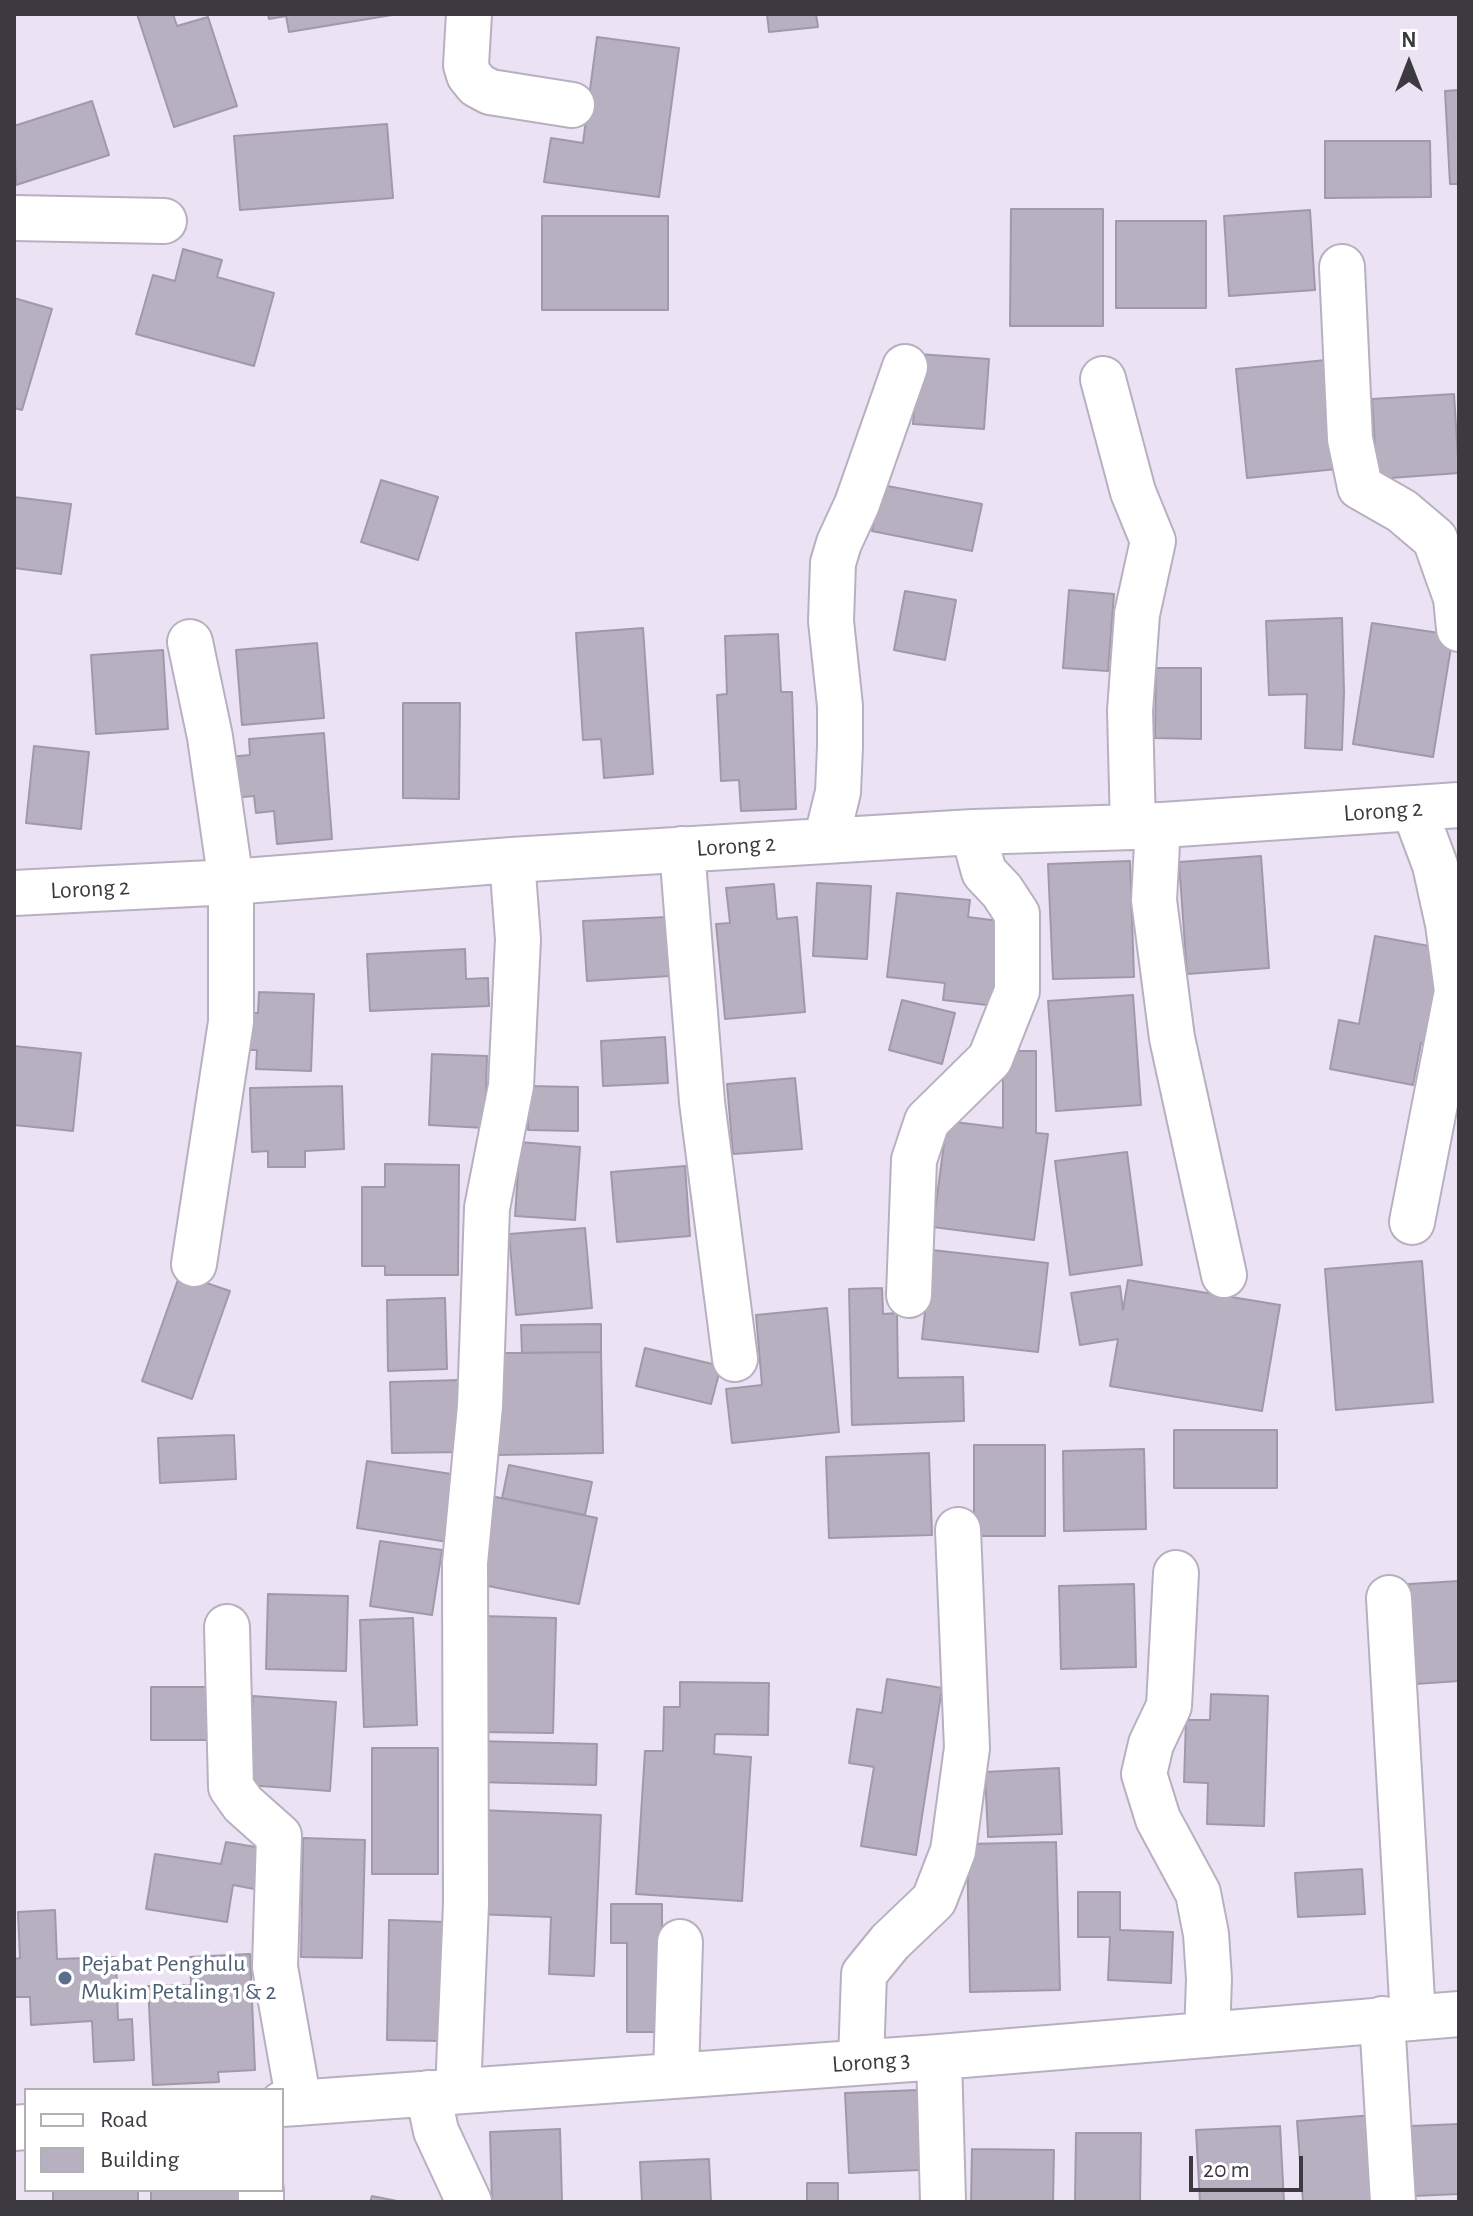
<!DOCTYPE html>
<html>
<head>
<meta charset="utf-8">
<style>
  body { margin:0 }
  #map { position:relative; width:1473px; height:2216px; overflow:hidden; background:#ebe3f4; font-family:"Alegreya Sans",sans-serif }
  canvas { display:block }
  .frame { position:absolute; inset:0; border:16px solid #3c3940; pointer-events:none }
  .legend { position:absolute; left:24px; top:2088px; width:260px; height:104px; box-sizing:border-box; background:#fff; border:2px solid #b1b0b3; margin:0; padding:10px 14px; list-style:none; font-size:24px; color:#3c3940 }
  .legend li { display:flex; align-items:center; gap:16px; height:40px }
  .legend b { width:40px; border:2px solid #b1b0b3 }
  .north { position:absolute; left:1369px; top:24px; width:80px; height:80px; -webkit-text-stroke:6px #fff; paint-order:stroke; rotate:0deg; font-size:22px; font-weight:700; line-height:32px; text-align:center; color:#3c3940 }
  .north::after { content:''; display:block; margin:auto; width:28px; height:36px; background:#3c3940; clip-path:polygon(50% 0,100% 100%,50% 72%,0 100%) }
  .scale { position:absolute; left:1189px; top:2156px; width:114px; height:36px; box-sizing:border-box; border:4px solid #3c3940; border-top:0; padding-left:10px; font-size:24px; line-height:28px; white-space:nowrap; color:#3c3940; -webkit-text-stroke:6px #fff; paint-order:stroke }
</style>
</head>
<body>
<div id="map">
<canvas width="1473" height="2216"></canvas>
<div class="frame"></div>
<ul class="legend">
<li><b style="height:10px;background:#fff"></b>Road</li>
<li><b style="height:22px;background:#b7b0c0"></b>Building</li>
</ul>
<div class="north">N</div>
<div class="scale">20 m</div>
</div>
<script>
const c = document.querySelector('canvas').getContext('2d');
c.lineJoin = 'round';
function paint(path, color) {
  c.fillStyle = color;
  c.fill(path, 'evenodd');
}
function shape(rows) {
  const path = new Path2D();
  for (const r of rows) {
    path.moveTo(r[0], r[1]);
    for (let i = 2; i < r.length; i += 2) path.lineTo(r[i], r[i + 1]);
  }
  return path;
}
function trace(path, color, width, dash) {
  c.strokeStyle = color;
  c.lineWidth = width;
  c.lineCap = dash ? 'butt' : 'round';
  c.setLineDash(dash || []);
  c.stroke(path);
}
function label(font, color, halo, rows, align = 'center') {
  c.font = font + ' "Alegreya Sans",sans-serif';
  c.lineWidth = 7;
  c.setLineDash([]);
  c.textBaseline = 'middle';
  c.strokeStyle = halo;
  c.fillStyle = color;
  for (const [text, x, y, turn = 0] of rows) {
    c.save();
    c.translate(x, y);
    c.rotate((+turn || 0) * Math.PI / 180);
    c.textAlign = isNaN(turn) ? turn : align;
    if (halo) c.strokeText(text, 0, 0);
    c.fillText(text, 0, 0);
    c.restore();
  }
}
const building = shape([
  [137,14,173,14,177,26,208,17,237,106,174,127,137,14],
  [268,14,392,14,392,15,289,32,286,16,269,19,268,14],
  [767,14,816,14,818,27,769,32,767,14],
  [597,37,679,48,659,197,544,182,551,138,583,143,597,37],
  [1459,90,1459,184,1450,184,1445,91,1459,90],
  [92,101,109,155,16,185,14,126,92,101],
  [387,124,393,198,240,210,234,136,387,124],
  [1325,141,1430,141,1431,197,1325,198,1325,141],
  [1011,209,1103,209,1103,326,1010,326,1011,209],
  [1310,210,1315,290,1229,296,1224,216,1310,210],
  [542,216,668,216,668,310,542,310,542,216],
  [1116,221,1206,221,1206,308,1116,308,1116,221],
  [183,249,222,260,217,277,274,293,254,366,136,334,153,275,175,281,183,249],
  [14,298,52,309,22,410,14,408,14,298],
  [918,354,989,359,984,429,913,424,918,354],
  [1326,360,1337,469,1247,478,1236,369,1326,360],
  [1454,394,1459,473,1377,479,1372,399,1454,394],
  [381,480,438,497,418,560,361,542,381,480],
  [882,485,982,504,972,551,872,531,882,485],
  [14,497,71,504,61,574,14,568,14,497],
  [1069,590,1114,594,1108,671,1063,668,1069,590],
  [905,591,956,600,945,660,894,650,905,591],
  [1342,618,1344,692,1342,750,1305,748,1307,694,1269,695,1266,621,1342,618],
  [1372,623,1453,635,1433,757,1353,744,1372,623],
  [643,628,653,774,604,778,601,739,583,740,576,633,643,628],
  [778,634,781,692,792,692,796,809,741,811,739,780,721,781,717,695,727,694,725,636,778,634],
  [317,643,324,718,242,725,236,650,317,643],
  [163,650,168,729,96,734,91,655,163,650],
  [1156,668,1201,668,1201,739,1155,738,1156,668],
  [403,703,460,703,459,799,403,798,403,703],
  [324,733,332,839,277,844,274,811,256,813,254,796,231,798,228,757,250,755,249,739,324,733],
  [34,746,89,752,81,829,26,823,34,746],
  [1261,856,1269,968,1187,974,1179,862,1261,856],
  [1130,861,1134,977,1053,979,1048,864,1130,861],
  [817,883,871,886,867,959,813,956,817,883],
  [774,884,777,919,797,917,805,1012,725,1019,716,924,730,923,726,888,774,884],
  [897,893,970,900,968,917,1007,922,996,1006,943,1000,945,983,887,977,897,893],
  [667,917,670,976,587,981,583,921,667,917],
  [1375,936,1445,949,1428,1045,1421,1043,1413,1085,1330,1069,1339,1020,1359,1024,1375,936],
  [465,949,466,979,488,978,489,1006,370,1011,367,954,465,949],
  [259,992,314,994,311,1071,256,1069,257,1050,240,1050,242,1013,258,1013,259,992],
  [1133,995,1141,1105,1056,1111,1048,1001,1133,995],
  [902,1000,955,1013,942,1064,889,1050,902,1000],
  [665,1037,668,1083,603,1086,601,1041,665,1037],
  [14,1046,81,1053,73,1131,14,1125,14,1046],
  [1003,1051,1036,1051,1036,1133,1048,1134,1034,1240,933,1227,947,1121,1003,1128,1003,1051],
  [432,1054,487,1056,485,1128,429,1125,432,1054],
  [795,1078,802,1149,733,1154,727,1084,795,1078],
  [342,1086,344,1149,305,1151,305,1167,268,1167,268,1151,252,1152,250,1088,342,1086],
  [528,1086,578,1087,578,1131,528,1130,528,1086],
  [520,1142,580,1147,575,1220,515,1216,520,1142],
  [1127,1152,1142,1265,1070,1275,1055,1161,1127,1152],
  [385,1164,459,1165,458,1275,385,1275,385,1266,362,1266,362,1187,385,1187,385,1164],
  [685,1166,690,1236,617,1242,611,1172,685,1166],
  [585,1228,592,1308,516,1315,509,1234,585,1228],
  [932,1250,1048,1263,1038,1352,922,1339,932,1250],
  [1422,1261,1433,1402,1336,1410,1325,1269,1422,1261],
  [180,1274,230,1291,192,1399,142,1381,180,1274],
  [1128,1280,1280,1305,1262,1411,1110,1386,1118,1339,1080,1345,1071,1293,1120,1286,1123,1310,1128,1280],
  [882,1288,883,1314,897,1313,898,1378,963,1377,964,1421,852,1425,849,1289,882,1288],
  [445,1298,447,1369,388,1371,387,1300,445,1298],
  [827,1308,839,1432,732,1443,726,1389,762,1385,756,1315,827,1308],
  [601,1324,601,1352,522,1353,521,1325,601,1324],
  [645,1348,721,1366,711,1404,636,1386,645,1348],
  [601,1352,603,1453,497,1455,495,1353,601,1352],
  [460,1380,461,1452,392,1453,390,1382,460,1380],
  [1174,1430,1277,1430,1277,1488,1174,1488,1174,1430],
  [234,1435,236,1479,160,1483,158,1438,234,1435],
  [974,1445,1045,1445,1045,1536,974,1536,974,1445],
  [1144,1449,1146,1529,1064,1531,1063,1451,1144,1449],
  [929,1453,932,1535,829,1538,826,1457,929,1453],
  [367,1461,458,1475,448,1542,357,1528,367,1461],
  [509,1465,592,1482,585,1515,502,1498,509,1465],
  [486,1495,597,1518,579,1604,468,1582,486,1495],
  [380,1541,442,1550,432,1615,370,1606,380,1541],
  [1459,1581,1459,1681,1415,1684,1409,1584,1459,1581],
  [1134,1584,1136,1667,1061,1669,1059,1586,1134,1584],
  [268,1594,348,1596,346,1671,266,1669,268,1594],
  [481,1616,556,1618,553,1733,479,1732,481,1616],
  [413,1618,417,1725,364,1727,360,1620,413,1618],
  [887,1679,942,1688,916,1855,861,1846,874,1767,849,1763,857,1709,882,1713,887,1679],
  [680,1682,769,1683,768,1735,715,1734,714,1754,751,1757,742,1901,636,1894,645,1751,663,1751,664,1707,680,1707,680,1682],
  [151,1687,211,1687,211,1740,151,1740,151,1687],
  [1211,1694,1268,1696,1264,1826,1207,1824,1208,1783,1184,1782,1186,1720,1210,1720,1211,1694],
  [253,1696,336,1702,330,1791,247,1785,253,1696],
  [475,1741,597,1744,596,1785,475,1782,475,1741],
  [372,1748,438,1748,438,1874,372,1874,372,1748],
  [1059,1768,1062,1834,988,1837,985,1772,1059,1768],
  [479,1810,601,1815,594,1976,549,1974,551,1917,475,1914,479,1810],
  [303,1838,365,1840,362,1958,301,1957,303,1838],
  [226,1842,273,1850,265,1891,233,1885,227,1922,146,1909,155,1854,221,1864,226,1842],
  [1056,1842,1060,1990,970,1992,967,1844,1056,1842],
  [1362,1869,1365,1914,1298,1917,1295,1873,1362,1869],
  [1078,1892,1120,1892,1120,1930,1173,1932,1171,1983,1108,1980,1110,1937,1078,1937,1078,1892],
  [611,1904,662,1904,662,2032,627,2032,627,1943,611,1943,611,1904],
  [55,1910,57,1959,116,1957,118,2020,132,2019,134,2060,94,2062,92,2021,31,2025,30,1997,14,1997,14,1959,20,1958,18,1912,55,1910],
  [389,1920,446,1922,443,2041,387,2040,389,1920],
  [250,1954,255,2070,218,2072,219,2082,153,2085,148,1986,191,1985,190,1957,250,1954],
  [918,2090,921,2170,849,2173,845,2093,918,2090],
  [1374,2115,1381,2202,1303,2202,1297,2121,1374,2115],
  [1459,2124,1459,2194,1413,2196,1411,2126,1459,2124],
  [1280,2126,1284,2202,1200,2202,1196,2130,1280,2126],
  [560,2129,562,2202,492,2202,490,2132,560,2129],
  [1076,2133,1141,2133,1140,2202,1075,2202,1076,2133],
  [972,2149,1054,2150,1053,2202,971,2202,972,2149],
  [709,2159,711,2202,642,2202,640,2162,709,2159],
  [807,2183,838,2183,838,2202,807,2202,807,2183],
  [53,2190,138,2190,138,2202,53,2202,53,2190],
  [151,2190,241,2190,241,2202,151,2202,151,2190],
  [372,2196,402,2202,370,2202,372,2196]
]);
const minor = shape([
  [469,14,466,65,469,75,477,85,490,92,572,105],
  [14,218,164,221],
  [1342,267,1350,439,1360,487,1402,511,1435,539,1456,598,1459,629],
  [1103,379,1133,492,1153,541,1137,614,1130,711,1133,827],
  [190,642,210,737,231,882,231,1022,194,1264],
  [1158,825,1154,900,1172,1038,1224,1275],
  [826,841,838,792,840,747,840,706,831,621,833,563,839,543,857,504,905,367],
  [682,849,702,1102,735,1359],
  [14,893,231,882,512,860,973,832,1133,827,1459,805],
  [1412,1222,1457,991,1448,924,1435,865,1414,809],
  [909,1295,914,1160,927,1121,990,1059,1017,991,1017,914,1002,891,984,872,973,832],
  [1176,1573,1169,1706,1151,1744,1144,1774,1158,1819,1198,1893,1206,1934,1209,1979,1207,2035],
  [1389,1598,1413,2018],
  [227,1627,231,1787,243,1804,279,1836,275,1967,299,2103],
  [1382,2019,1393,2202],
  [939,2057,943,2202],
  [861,2062,864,1974,890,1942,934,1900,953,1851,967,1748,958,1530],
  [676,2075,680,1942],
  [458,2091,466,1904,465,1563,480,1406,487,1208,511,1086,518,939,512,860],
  [428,2093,436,2131,469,2202],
  [282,2104,939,2057,1459,2014],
  [14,2128,26,2127],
  [261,2190,261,2202]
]);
const markers = [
  [65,1978,8,"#5c6f8a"]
];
const streetNames = [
  ["Lorong 2",1383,811,-4],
  ["Lorong 2",736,846,-4],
  ["Lorong 2",90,889,-3],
  ["Lorong 3",871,2062,-4]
];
const serviceNames = [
  ["Pejabat Penghulu",81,1964],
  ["Mukim Petaling 1 & 2",81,1992]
];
paint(building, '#b7b0c0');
trace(building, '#a099a9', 2);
trace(minor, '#b8b0c0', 48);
trace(minor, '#fff', 44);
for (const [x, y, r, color] of markers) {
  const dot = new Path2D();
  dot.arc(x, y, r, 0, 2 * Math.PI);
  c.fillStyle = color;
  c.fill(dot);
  trace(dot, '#fff', 3);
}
label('24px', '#3c3940', '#fff', streetNames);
label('24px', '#4e5e75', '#fff', serviceNames, 'left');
</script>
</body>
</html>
